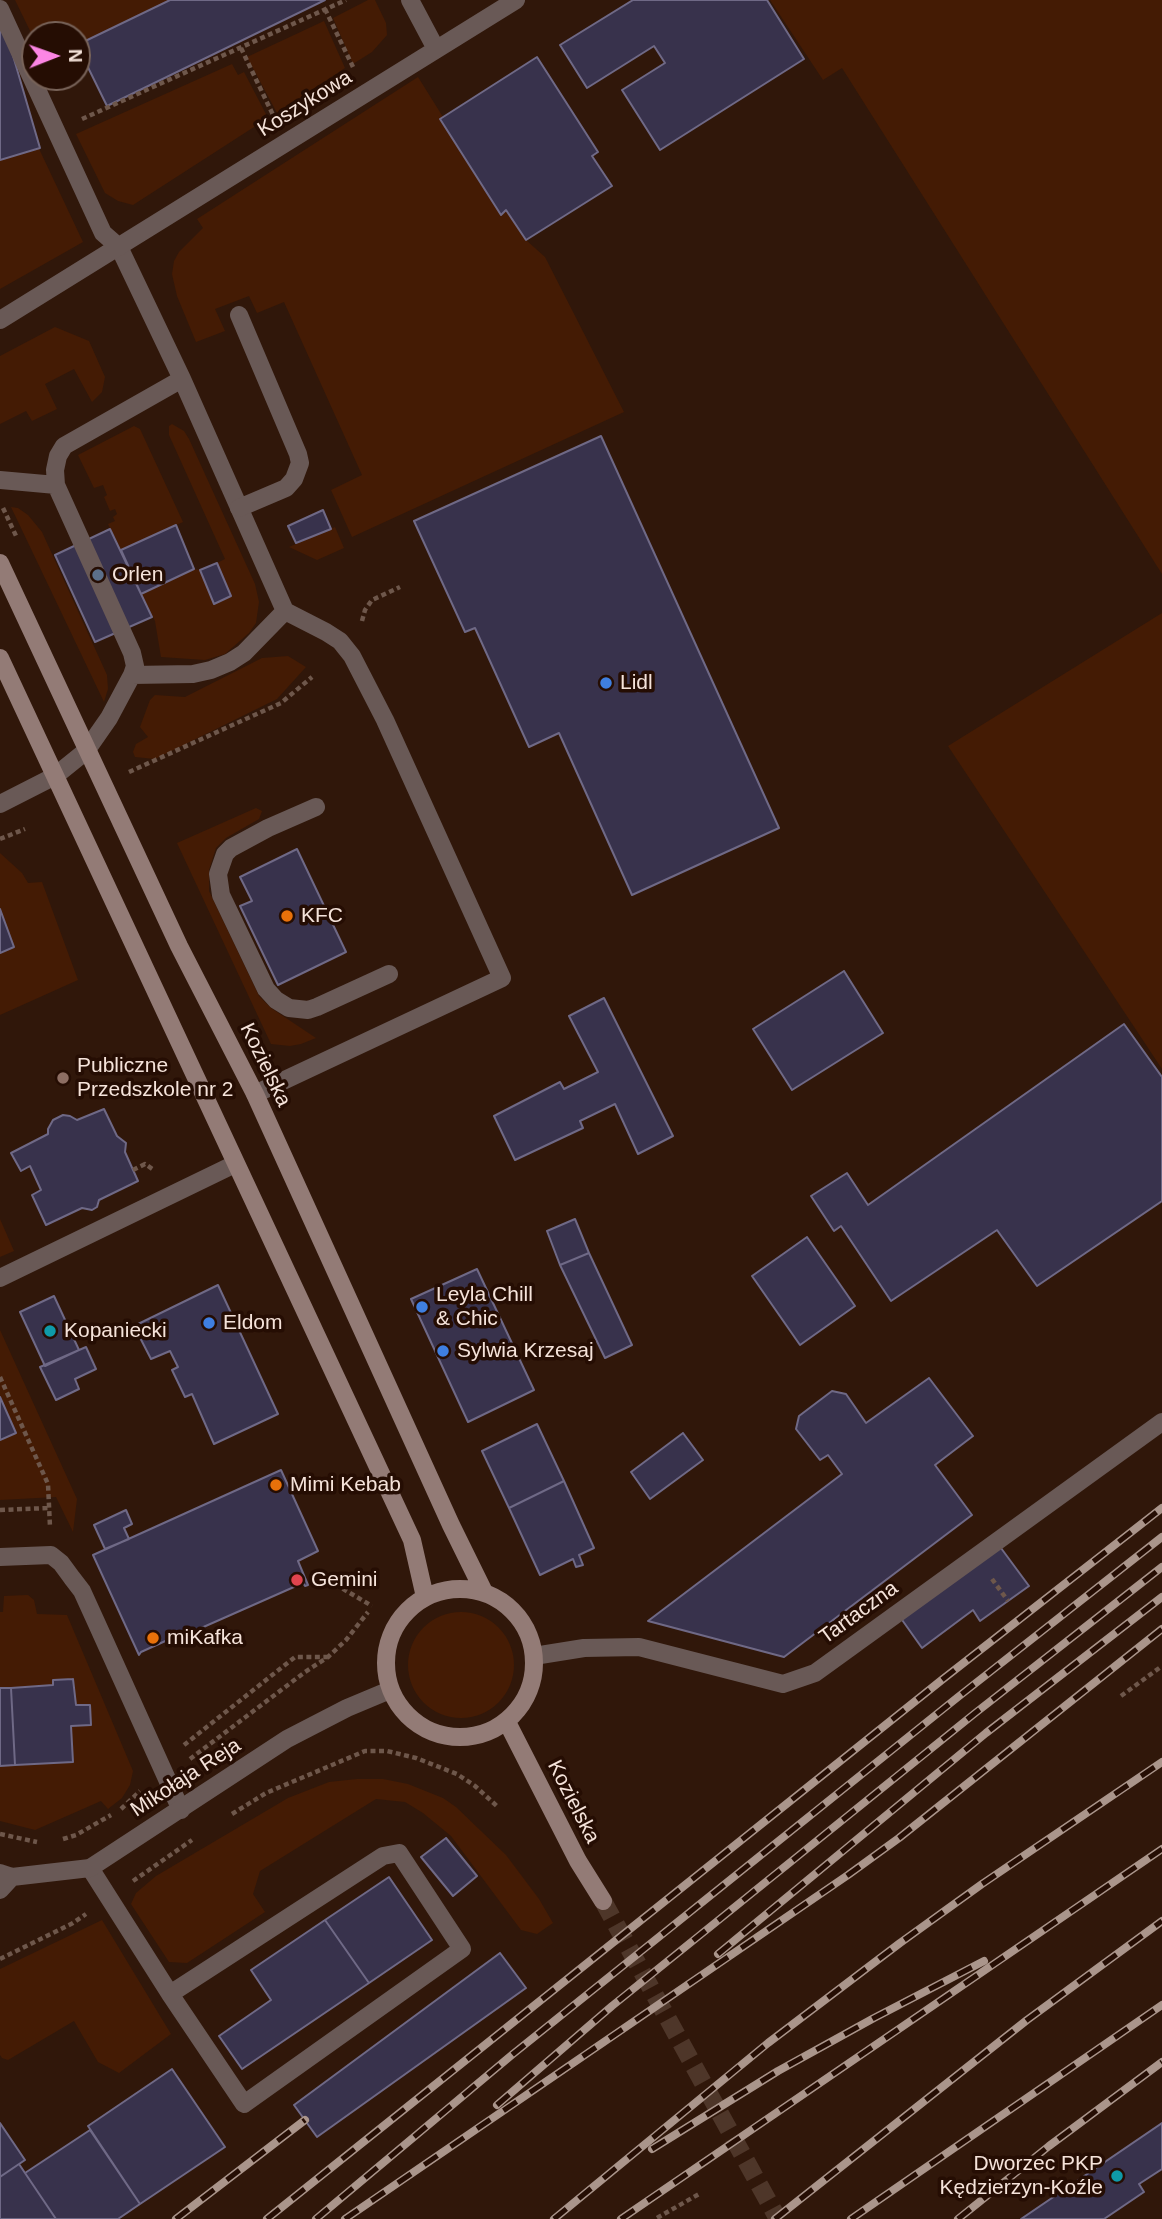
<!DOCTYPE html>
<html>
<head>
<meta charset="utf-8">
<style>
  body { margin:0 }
  #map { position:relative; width:1162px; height:2219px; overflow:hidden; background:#30170a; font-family:Helvetica,sans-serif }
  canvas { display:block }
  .north { position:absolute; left:21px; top:21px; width:70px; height:70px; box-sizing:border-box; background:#250d03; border:2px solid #786359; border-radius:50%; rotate:89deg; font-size:19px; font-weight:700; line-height:28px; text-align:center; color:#f5e3da }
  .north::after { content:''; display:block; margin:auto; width:24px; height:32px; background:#fc86e4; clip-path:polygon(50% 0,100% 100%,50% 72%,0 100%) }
</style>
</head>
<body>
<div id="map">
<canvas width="1162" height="2219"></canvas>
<div class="north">N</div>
</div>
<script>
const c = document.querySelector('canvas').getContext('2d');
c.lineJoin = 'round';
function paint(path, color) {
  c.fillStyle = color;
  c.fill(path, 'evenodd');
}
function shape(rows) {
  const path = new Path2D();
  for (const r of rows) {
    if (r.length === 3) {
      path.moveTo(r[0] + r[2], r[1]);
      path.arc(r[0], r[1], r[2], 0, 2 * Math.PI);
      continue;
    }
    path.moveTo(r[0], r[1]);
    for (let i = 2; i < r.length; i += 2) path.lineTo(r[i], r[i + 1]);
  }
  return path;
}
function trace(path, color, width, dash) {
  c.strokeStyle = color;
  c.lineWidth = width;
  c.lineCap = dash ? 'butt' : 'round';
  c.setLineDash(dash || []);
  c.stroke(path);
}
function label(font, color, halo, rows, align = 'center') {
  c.font = font + ' Helvetica,sans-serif';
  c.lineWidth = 7;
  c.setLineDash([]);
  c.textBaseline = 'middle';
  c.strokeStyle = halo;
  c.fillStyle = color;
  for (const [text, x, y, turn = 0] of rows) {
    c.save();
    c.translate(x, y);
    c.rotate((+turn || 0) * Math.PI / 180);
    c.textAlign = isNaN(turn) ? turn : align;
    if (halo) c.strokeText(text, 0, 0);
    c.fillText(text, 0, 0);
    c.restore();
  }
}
const green = shape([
  [15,0,170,0,77,45,77,35,35,35,35,41],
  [368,0,375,0,386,23,387,35,372,52,353,64,333,18],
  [770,0,1162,0,1162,574,842,68,823,80],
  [324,21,345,68,277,113,247,57],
  [232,64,238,75,244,72,268,118,133,205,118,201,105,193,76,134],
  [0,66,83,242,0,289],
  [418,77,443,117,441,119,501,214,506,210,526,240,545,257,624,412,352,537,331,490,362,475,284,302,257,313,249,296,215,309,225,331,196,342,177,296,172,274,174,261,179,252,203,228,197,219],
  [55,327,89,341,105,377,102,392,92,402,74,369,45,384,57,409,32,421,26,411,0,424,0,356],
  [172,424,184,431,189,439,255,584,259,602,256,623,249,633,225,654,205,660,161,657,155,621,141,594,194,569,200,570,214,603,217,563,225,559,169,435,169,426],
  [134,426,140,429,183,522,121,550,108,524,115,521,113,517,117,514,115,509,110,511,104,497,107,495,103,485,94,488,78,455],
  [11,507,18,508,28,515,42,532,107,675,108,689,104,702],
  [335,527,344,548,317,560,289,547],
  [1162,613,1162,1069,948,746],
  [288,656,306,667,277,699,155,759,135,757,133,752,136,744,148,737,140,727,150,700,155,695,185,697,262,658],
  [256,808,262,811,259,819,226,838,216,848,209,870,209,891,259,996,271,1008,316,1038,301,1044,290,1046,271,1044,177,843],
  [0,853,22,873,28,883,42,882,78,980,0,1015],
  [0,1219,14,1251,0,1257],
  [0,1330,77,1499,73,1532,56,1497,0,1500],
  [28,1595,34,1600,37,1614,67,1615,133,1771,130,1785,122,1798,108,1809,101,1801,35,1830,0,1821,0,1612,3,1612,4,1596],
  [461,1665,53],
  [357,1779,383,1779,408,1784,443,1798,456,1807,506,1855,539,1899,553,1923,537,1934,521,1930,451,1836,423,1813,405,1802,376,1799,260,1871,253,1894,265,1912,187,1963,169,1962,131,1904,136,1893,156,1876,288,1798,329,1782],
  [102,1920,171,2034,119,2073,98,2062,74,2021,8,2060,2,2058,0,2055,0,1969]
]);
const building = shape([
  [170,0,325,0,107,106,77,45,170,0],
  [633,0,767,0,804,59,660,150,622,90,665,63,654,46,587,88,560,45,633,0],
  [0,11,40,148,0,160,0,11],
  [537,57,598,152,592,156,612,186,526,240,506,210,501,215,440,119,537,57],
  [601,436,779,828,632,895,559,733,529,747,475,628,465,632,414,521,601,436],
  [323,510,331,529,296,543,288,526,323,510],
  [176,525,194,569,141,594,121,550,176,525],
  [110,529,152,617,95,642,55,555,110,529],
  [217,563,231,596,214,604,200,570,217,563],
  [297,849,346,952,278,985,240,906,252,901,240,877,297,849],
  [0,909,14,947,0,953,0,909],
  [844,971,883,1033,792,1090,753,1029,844,971],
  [604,998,673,1136,638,1154,615,1104,580,1121,583,1128,515,1160,494,1116,560,1082,564,1089,598,1072,569,1016,604,998],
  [1124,1024,1162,1077,1162,1201,1037,1286,997,1230,891,1301,841,1226,834,1231,811,1196,847,1173,868,1205,1124,1024],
  [104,1109,117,1136,126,1143,125,1152,138,1181,99,1200,97,1207,92,1210,82,1208,46,1225,32,1195,41,1190,30,1166,21,1171,11,1153,48,1134,48,1129,53,1120,63,1115,70,1116,77,1120,104,1109],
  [575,1219,589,1253,560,1265,547,1231,575,1219],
  [807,1237,855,1306,800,1345,752,1276,807,1237],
  [589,1253,632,1345,605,1358,560,1265,589,1253],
  [477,1269,534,1390,468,1422,411,1299,477,1269],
  [218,1285,278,1414,214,1444,192,1394,185,1397,172,1370,178,1367,170,1351,151,1359,134,1326,218,1285],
  [54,1296,79,1350,45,1366,20,1312,54,1296],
  [86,1347,96,1369,75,1379,79,1389,56,1400,40,1367,86,1347],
  [929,1378,973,1436,935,1465,972,1515,784,1657,648,1621,842,1474,828,1455,820,1460,796,1429,799,1416,832,1391,846,1394,866,1423,929,1378],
  [0,1397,16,1433,0,1440,0,1397],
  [537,1424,564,1481,509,1508,482,1451,537,1424],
  [683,1433,703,1460,650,1499,631,1472,683,1433],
  [281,1470,318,1551,298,1561,308,1585,305,1586,303,1583,174,1640,176,1644,174,1646,172,1638,141,1652,139,1655,93,1555,281,1470],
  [564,1481,594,1548,579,1555,583,1565,576,1567,573,1559,540,1575,509,1508,564,1481],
  [126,1510,132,1524,124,1528,129,1539,105,1549,94,1525,126,1510],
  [998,1544,1029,1586,980,1621,973,1610,922,1648,900,1617,998,1544],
  [73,1679,76,1705,90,1705,91,1725,71,1726,73,1762,15,1765,11,1688,53,1685,53,1680,73,1679],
  [0,1688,11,1688,15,1765,0,1766,0,1688],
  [446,1838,477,1876,453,1896,421,1857,446,1838],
  [389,1877,432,1940,369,1983,325,1920,389,1877],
  [325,1920,369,1983,242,2069,219,2036,271,2000,251,1970,325,1920],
  [500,1953,526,1988,317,2137,294,2105,500,1953],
  [172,2069,225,2147,140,2204,88,2126,172,2069],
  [0,2123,25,2160,0,2177,0,2123],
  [1162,2123,1162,2169,1139,2184,1144,2192,1104,2219,1021,2219,1162,2123],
  [90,2130,140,2204,118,2219,56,2219,25,2173,90,2130],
  [19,2164,25,2173,56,2219,0,2219,0,2177,19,2164]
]);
const secondaryTunnel = shape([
  [603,1901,778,2219]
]);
const path = shape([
  [325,9,353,67],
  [241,48,274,117],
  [82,119,346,0],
  [3,508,17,538],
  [362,621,365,610,372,600,400,587],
  [129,772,281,703,312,677],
  [0,839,25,829],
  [133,1170,145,1164,154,1170],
  [0,1377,48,1484,50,1527],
  [0,1510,49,1508],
  [992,1579,1008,1601],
  [328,1580,372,1606],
  [1121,1696,1162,1666],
  [184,1745,295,1657,327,1657],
  [190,1759,305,1672,328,1657,346,1640,368,1612],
  [121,1809,140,1791],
  [232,1814,266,1793,365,1751,387,1751,416,1758,457,1774,475,1786,499,1808],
  [0,1834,37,1842],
  [63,1839,76,1835,111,1815],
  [133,1881,192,1840],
  [0,1959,73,1923,86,1914],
  [657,2218,699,2194]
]);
const lane = shape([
  [119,247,182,379,285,611,326,632,340,641,352,656,385,720,502,978,255,1094],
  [0,480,56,485,132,653,135,666,132,675,109,718,86,751],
  [56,485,55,470,58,456,64,446,182,379],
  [132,675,193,674,211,670,230,662,244,653,285,611],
  [316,807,268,828,231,848,225,854,218,874,221,895,266,989,276,1000,289,1008,308,1010,317,1007,389,974],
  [0,1278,235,1164],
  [0,1557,51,1555,61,1563,72,1578,82,1591,97,1624,181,1810],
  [90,1868,170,1994,244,2104,462,1949,399,1853,383,1856,170,1994]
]);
const street = shape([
  [410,0,436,49],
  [0,9,103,233,119,247],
  [239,315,298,454,300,463,294,479,286,488,239,508],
  [0,320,516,0],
  [0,804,55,776,86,751],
  [534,1656,584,1648,639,1647,783,1684,815,1673,1162,1422],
  [0,1873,12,1877,90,1868,287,1739,347,1708,390,1690],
  [0,1890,12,1877]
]);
const secondary = shape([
  [0,563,179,946,255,1094,451,1525,483,1590],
  [0,658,412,1540,425,1597],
  [460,1663,74],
  [507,1722,578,1861,603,1901]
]);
const rail = shape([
  [718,1954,986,1733,1162,1597],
  [497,2105,612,2006,974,1714,1162,1567],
  [652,2149,778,2071,874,2018,984,1961],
  [176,2219,305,2120],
  [267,2219,943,1679,1162,1508],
  [316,2219,513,2054,958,1697,1162,1537],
  [345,2219,848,1875,899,1838,1162,1629],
  [554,2219,768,2043,900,1943,982,1884,1162,1762],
  [621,2219,1162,1849],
  [775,2219,1027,2020,1162,1921],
  [851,2219,1162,2005],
  [958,2219,1049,2146,1162,2062]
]);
const markers = [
  [98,575,7,"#5c6f8a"],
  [606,683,7,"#3f7fe0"],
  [287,916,7,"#e8710a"],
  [63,1078,7,"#8d6e63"],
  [422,1307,7,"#3f7fe0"],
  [209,1323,7,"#3f7fe0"],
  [50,1331,7,"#0f9aa8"],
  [443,1351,7,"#3f7fe0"],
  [276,1485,7,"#e8710a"],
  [297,1580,7,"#e0444e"],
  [153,1638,7,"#e8710a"],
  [1117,2176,7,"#0f9aa8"]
];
const streetNames = [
  ["Koszykowa",305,104,-32],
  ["Kozielska",265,1065,64],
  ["Tartaczna",859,1613,-36],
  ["Mikołaja Reja",186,1778,-33],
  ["Kozielska",573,1802,63]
];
const poiNames = [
  ["Orlen",112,575],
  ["Lidl",620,683],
  ["KFC",301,916],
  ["Publiczne",77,1066],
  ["Przedszkole nr 2",77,1090],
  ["Leyla Chill",436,1295],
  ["& Chic",436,1319],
  ["Eldom",223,1323],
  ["Kopaniecki",64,1331],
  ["Sylwia Krzesaj",457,1351],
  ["Mimi Kebab",290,1485],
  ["Gemini",311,1580],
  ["miKafka",167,1638],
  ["Dworzec PKP",1103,2164,"right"],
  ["Kędzierzyn-Koźle",1103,2188,"right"]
];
paint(green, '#441b04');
paint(building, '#38324c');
trace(building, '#6f6986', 2);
trace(secondaryTunnel, '#4e3629', 18, [18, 9]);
trace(path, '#6e574b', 4.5, [5, 3.5]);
trace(lane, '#695956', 18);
trace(street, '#695956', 18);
trace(secondary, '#937b76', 18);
trace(rail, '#aa958b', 8);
trace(rail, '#250d03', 5, [16]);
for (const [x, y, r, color] of markers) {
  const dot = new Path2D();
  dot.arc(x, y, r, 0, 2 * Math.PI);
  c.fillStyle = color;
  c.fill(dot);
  trace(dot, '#250d03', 2.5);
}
label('21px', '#f5e3da', '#250d03', streetNames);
label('21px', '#f5e3da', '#250d03', poiNames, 'left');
</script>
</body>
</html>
